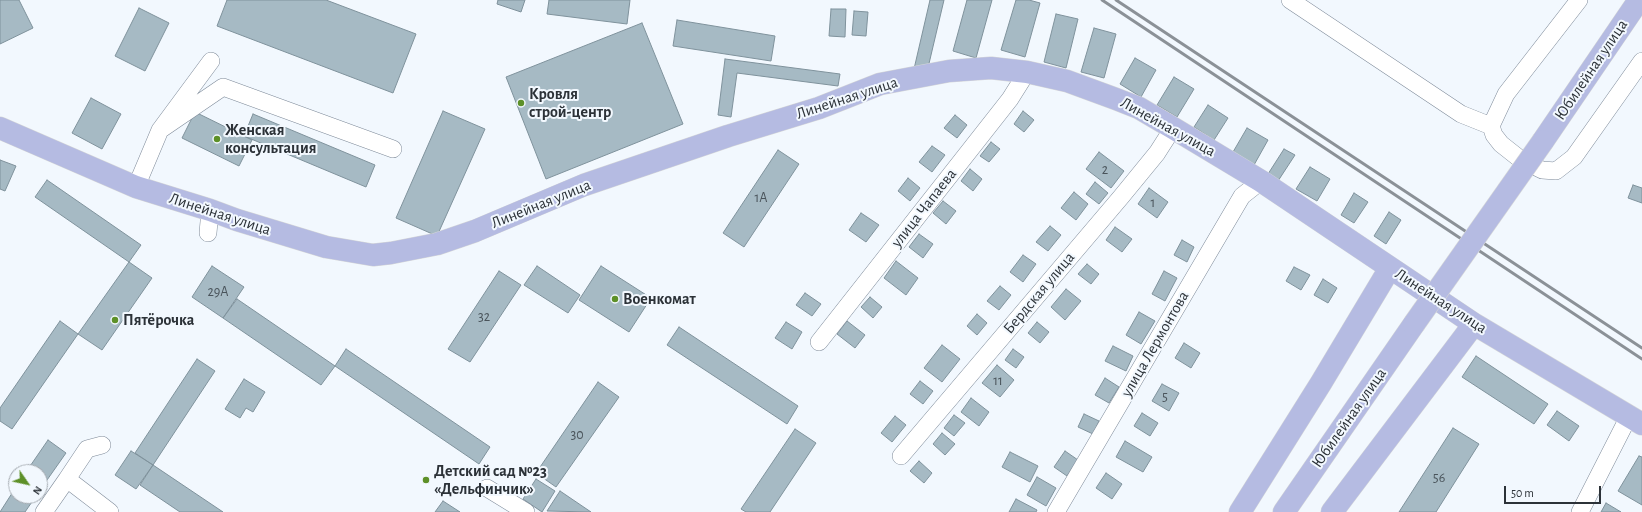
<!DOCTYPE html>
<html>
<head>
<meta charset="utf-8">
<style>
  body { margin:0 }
  #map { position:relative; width:1642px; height:512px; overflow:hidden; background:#f2f8fe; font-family:"Alegreya Sans",sans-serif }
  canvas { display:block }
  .north { position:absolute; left:8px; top:464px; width:40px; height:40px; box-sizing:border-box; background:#f2f8fe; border:1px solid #a3a9af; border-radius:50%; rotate:124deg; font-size:11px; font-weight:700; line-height:16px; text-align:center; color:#2c3238 }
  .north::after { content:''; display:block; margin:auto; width:14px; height:18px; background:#5d9028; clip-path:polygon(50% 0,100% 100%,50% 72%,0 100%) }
  .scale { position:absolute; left:1504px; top:486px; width:97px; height:18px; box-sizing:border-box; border:2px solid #2c3238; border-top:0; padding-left:5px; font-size:12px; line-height:14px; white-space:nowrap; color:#2c3238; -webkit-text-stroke:3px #f2f8fe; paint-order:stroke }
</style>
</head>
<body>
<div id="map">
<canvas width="1642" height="512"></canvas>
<div class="north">N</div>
<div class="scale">50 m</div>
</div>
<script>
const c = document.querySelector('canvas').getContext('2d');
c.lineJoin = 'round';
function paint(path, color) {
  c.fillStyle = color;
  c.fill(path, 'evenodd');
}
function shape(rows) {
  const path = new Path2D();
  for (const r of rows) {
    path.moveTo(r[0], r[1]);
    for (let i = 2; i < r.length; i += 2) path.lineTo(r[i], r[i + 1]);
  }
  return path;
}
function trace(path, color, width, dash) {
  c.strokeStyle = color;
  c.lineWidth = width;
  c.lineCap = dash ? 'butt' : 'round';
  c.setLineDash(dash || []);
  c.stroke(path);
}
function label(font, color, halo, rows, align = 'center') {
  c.font = font + ' "Alegreya Sans",sans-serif';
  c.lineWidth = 4;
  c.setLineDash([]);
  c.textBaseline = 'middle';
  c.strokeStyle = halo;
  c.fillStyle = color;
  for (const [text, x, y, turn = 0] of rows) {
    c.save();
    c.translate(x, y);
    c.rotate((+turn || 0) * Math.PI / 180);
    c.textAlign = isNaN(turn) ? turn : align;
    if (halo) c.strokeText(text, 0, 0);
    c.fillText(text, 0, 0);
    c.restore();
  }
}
const building = shape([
  [0,0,19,0,33,28,0,44,0,0],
  [227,0,326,0,416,34,393,93,217,26,227,0],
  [498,0,525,0,521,12,497,4,498,0],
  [549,0,630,0,627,24,547,14,549,0],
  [930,0,944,0,927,72,914,69,930,0],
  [967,0,992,0,976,58,953,51,967,0],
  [1016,0,1029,0,1040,3,1025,57,1001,50,1016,0],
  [139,8,169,23,145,71,115,56,139,8],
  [831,9,846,9,845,37,829,36,831,9],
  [854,11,868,12,866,36,852,35,854,11],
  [1056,14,1078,19,1066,68,1044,62,1056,14],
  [677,20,775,36,771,61,673,46,677,20],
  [642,23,683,124,546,179,506,77,642,23],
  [1094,28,1116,34,1104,78,1081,72,1094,28],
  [1135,58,1156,70,1141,97,1120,84,1135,58],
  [725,59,840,74,838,86,737,73,731,117,718,115,725,59],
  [1174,77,1194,89,1177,117,1157,105,1174,77],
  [91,98,121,114,102,149,72,133,91,98],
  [1208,105,1228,118,1214,140,1194,127,1208,105],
  [443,111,485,129,437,236,396,218,443,111],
  [1023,111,1034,120,1024,132,1014,124,1023,111],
  [195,112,252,140,239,166,182,138,195,112],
  [253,114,375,165,366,187,244,136,253,114],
  [955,115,967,125,957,138,944,128,955,115],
  [1247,128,1268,140,1254,165,1233,152,1247,128],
  [991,142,1000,149,989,162,980,156,991,142],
  [932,146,945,155,932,172,919,162,932,146],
  [1284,149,1295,155,1278,181,1268,174,1284,149],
  [778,150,799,164,744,247,723,233,778,150],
  [1099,152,1124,171,1111,188,1086,169,1099,152],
  [0,160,16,166,5,191,0,189,0,160],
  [1310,167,1330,179,1317,201,1296,189,1310,167],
  [970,169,982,179,973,191,961,181,970,169],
  [908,178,920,188,910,201,898,191,908,178],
  [47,180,141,245,129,262,35,197,47,180],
  [1095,182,1108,193,1099,204,1086,194,1095,182],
  [1633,185,1642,188,1642,203,1628,198,1633,185],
  [1149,188,1168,202,1157,218,1138,204,1149,188],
  [1074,192,1088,204,1076,220,1061,208,1074,192],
  [1354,193,1368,202,1354,223,1341,215,1354,193],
  [943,201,956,211,946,224,933,213,943,201],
  [1389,212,1401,220,1386,244,1374,236,1389,212],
  [861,213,879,225,866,242,849,230,861,213],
  [1050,226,1061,235,1048,251,1036,242,1050,226],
  [1115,227,1132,239,1122,252,1106,240,1115,227],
  [919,234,933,244,923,258,909,247,919,234],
  [1182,240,1194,247,1187,262,1174,255,1182,240],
  [1023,255,1036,264,1023,282,1010,272,1023,255],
  [896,261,918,278,906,295,884,278,896,261],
  [129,262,152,278,102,350,78,334,129,262],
  [1087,264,1099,274,1091,284,1078,274,1087,264],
  [212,266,244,287,223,318,192,297,212,266],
  [537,266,580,295,568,313,524,285,537,266],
  [601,266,651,298,629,332,579,300,601,266],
  [1294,267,1310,275,1301,290,1286,281,1294,267],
  [499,271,521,285,470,362,448,349,499,271],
  [1164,271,1177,278,1165,301,1152,294,1164,271],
  [1323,279,1337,288,1328,303,1314,295,1323,279],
  [1000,286,1011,295,999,310,987,301,1000,286],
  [1066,289,1081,301,1065,320,1051,307,1066,289],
  [805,293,821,304,812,316,796,305,805,293],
  [870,297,882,307,873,318,861,307,870,297],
  [237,299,335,366,321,385,223,318,237,299],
  [1139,312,1155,321,1141,344,1126,335,1139,312],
  [977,314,987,323,977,335,967,326,977,314],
  [60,321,78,334,12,429,0,421,0,408,60,321],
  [847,321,865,335,855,348,837,334,847,321],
  [786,322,802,332,792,349,775,338,786,322],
  [1037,322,1049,332,1040,343,1028,333,1037,322],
  [679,327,798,406,787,424,667,345,679,327],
  [1184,343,1200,353,1191,368,1175,358,1184,343],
  [942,345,960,359,942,382,924,368,942,345],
  [1113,346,1133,356,1126,371,1105,361,1113,346],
  [346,349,490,447,479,464,335,366,346,349],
  [1013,349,1024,357,1016,368,1005,360,1013,349],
  [1476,356,1548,404,1534,424,1462,377,1476,356],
  [197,359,215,371,153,465,135,453,197,359],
  [997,365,1014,380,1000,397,982,383,997,365],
  [1105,378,1119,387,1109,403,1095,395,1105,378],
  [244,379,265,392,253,412,246,408,240,418,225,409,244,379],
  [920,381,933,391,923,404,910,394,920,381],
  [598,382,619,397,556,487,536,473,598,382],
  [1162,384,1179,393,1169,411,1152,401,1162,384],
  [971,398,989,412,979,426,961,412,971,398],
  [1557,411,1579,426,1569,441,1547,425,1557,411],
  [1142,413,1158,423,1150,436,1134,426,1142,413],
  [1084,414,1099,421,1093,434,1078,427,1084,414],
  [954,415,965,423,954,436,944,428,954,415],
  [895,416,906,425,892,442,881,433,895,416],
  [1453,428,1479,444,1436,512,1399,512,1453,428],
  [795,429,816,443,770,512,746,512,741,509,795,429],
  [942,433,955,444,945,455,933,444,942,433],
  [48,440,66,453,40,490,40,472,26,472,48,440],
  [1125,441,1152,457,1143,472,1116,457,1125,441],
  [131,451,153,465,136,489,115,475,131,451],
  [1065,451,1078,460,1067,476,1054,467,1065,451],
  [1010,452,1038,466,1030,482,1002,467,1010,452],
  [1639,456,1642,457,1642,505,1618,491,1639,456],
  [919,461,932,473,924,483,910,471,919,461],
  [153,465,223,512,180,512,140,485,153,465],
  [1106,473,1122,484,1112,499,1096,488,1106,473],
  [1037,477,1056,488,1046,506,1027,495,1037,477],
  [536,479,555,491,542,512,523,499,536,479],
  [16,487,16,496,36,496,25,512,0,512,16,487],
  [560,491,591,512,547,511,560,491],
  [1016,499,1037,510,1036,512,1009,512,1016,499],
  [443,501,460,512,435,512,443,501],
  [1606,503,1621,512,1601,512,1606,503]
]);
const minor = shape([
  [1290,0,1461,114,1491,126],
  [1579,0,1506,94,1491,126,1494,135,1501,144,1520,159,1542,170,1556,171,1574,157,1642,61],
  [160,130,223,87,393,149],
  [136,187,160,130,211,61],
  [208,233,210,210],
  [819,342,1010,99,1027,72],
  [901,456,1121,197,1157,153,1173,128],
  [67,479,87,449,102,445],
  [487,488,526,512],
  [44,512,67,479,110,512],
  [1056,512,1242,196,1261,181],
  [1580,512,1629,416]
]);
const major = shape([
  [0,128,136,187,210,210,237,220,326,247,373,255,391,253,437,244,475,231,584,185,728,136,819,108,880,84,949,71,991,68,1027,72,1067,81,1116,99,1139,108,1173,128,1261,181,1474,324,1642,424],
  [1543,141,1639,0],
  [1240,512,1321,383,1390,268],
  [1284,512,1414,324],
  [1332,512,1474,324]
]);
const rail = shape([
  [1102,0,1642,359],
  [1116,0,1642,348]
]);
const majorBridge = shape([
  [1414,324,1543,141]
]);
const markers = [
  [521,103,4,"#5d9028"],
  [217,139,4,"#5d9028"],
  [615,299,4,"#5d9028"],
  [115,320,4,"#5d9028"],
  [426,480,4,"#5d9028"]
];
const numberNames = [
  ["2",1105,170],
  ["1А",761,198],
  ["1",1153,203],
  ["29А",218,292],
  ["32",484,317],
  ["11",998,381],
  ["5",1165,397],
  ["30",577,435],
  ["56",1439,478]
];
const streetNames = [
  ["Юбилейная улица",1591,70,-56],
  ["Линейная улица",847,98,-18],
  ["Линейная улица",1168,127,29],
  ["Линейная улица",541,204,-22],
  ["улица Чапаева",924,208,-52],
  ["Линейная улица",220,214,18],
  ["Бердская улица",1039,293,-50],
  ["Линейная улица",1441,301,33],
  ["улица Лермонтова",1155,344,-60],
  ["Юбилейная улица",1349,418,-55]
];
const poiNames = [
  ["Кровля",529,94],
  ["строй-центр",529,112],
  ["Женская",225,130],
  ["консультация",225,148],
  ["Военкомат",623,299],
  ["Пятёрочка",123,320],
  ["Детский сад №23",434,471],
  ["«Дельфинчик»",434,489]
];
paint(building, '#a6bac4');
trace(building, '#7f929c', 1);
trace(minor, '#7e8a99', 18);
trace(major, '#d5d6d7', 23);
trace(minor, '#fff', 17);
trace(major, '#b5bbe2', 22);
trace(rail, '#8b9197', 3);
trace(majorBridge, '#d5d6d7', 23, []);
trace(majorBridge, '#b5bbe2', 22);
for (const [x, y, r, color] of markers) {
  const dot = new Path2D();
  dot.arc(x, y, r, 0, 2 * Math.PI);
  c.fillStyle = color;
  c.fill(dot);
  trace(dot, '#f2f8fe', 1.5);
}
label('14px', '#4a545b', null, numberNames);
label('16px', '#2c3238', '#f2f8fe', streetNames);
label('bold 16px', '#2c3238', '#f2f8fe', poiNames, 'left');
</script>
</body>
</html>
